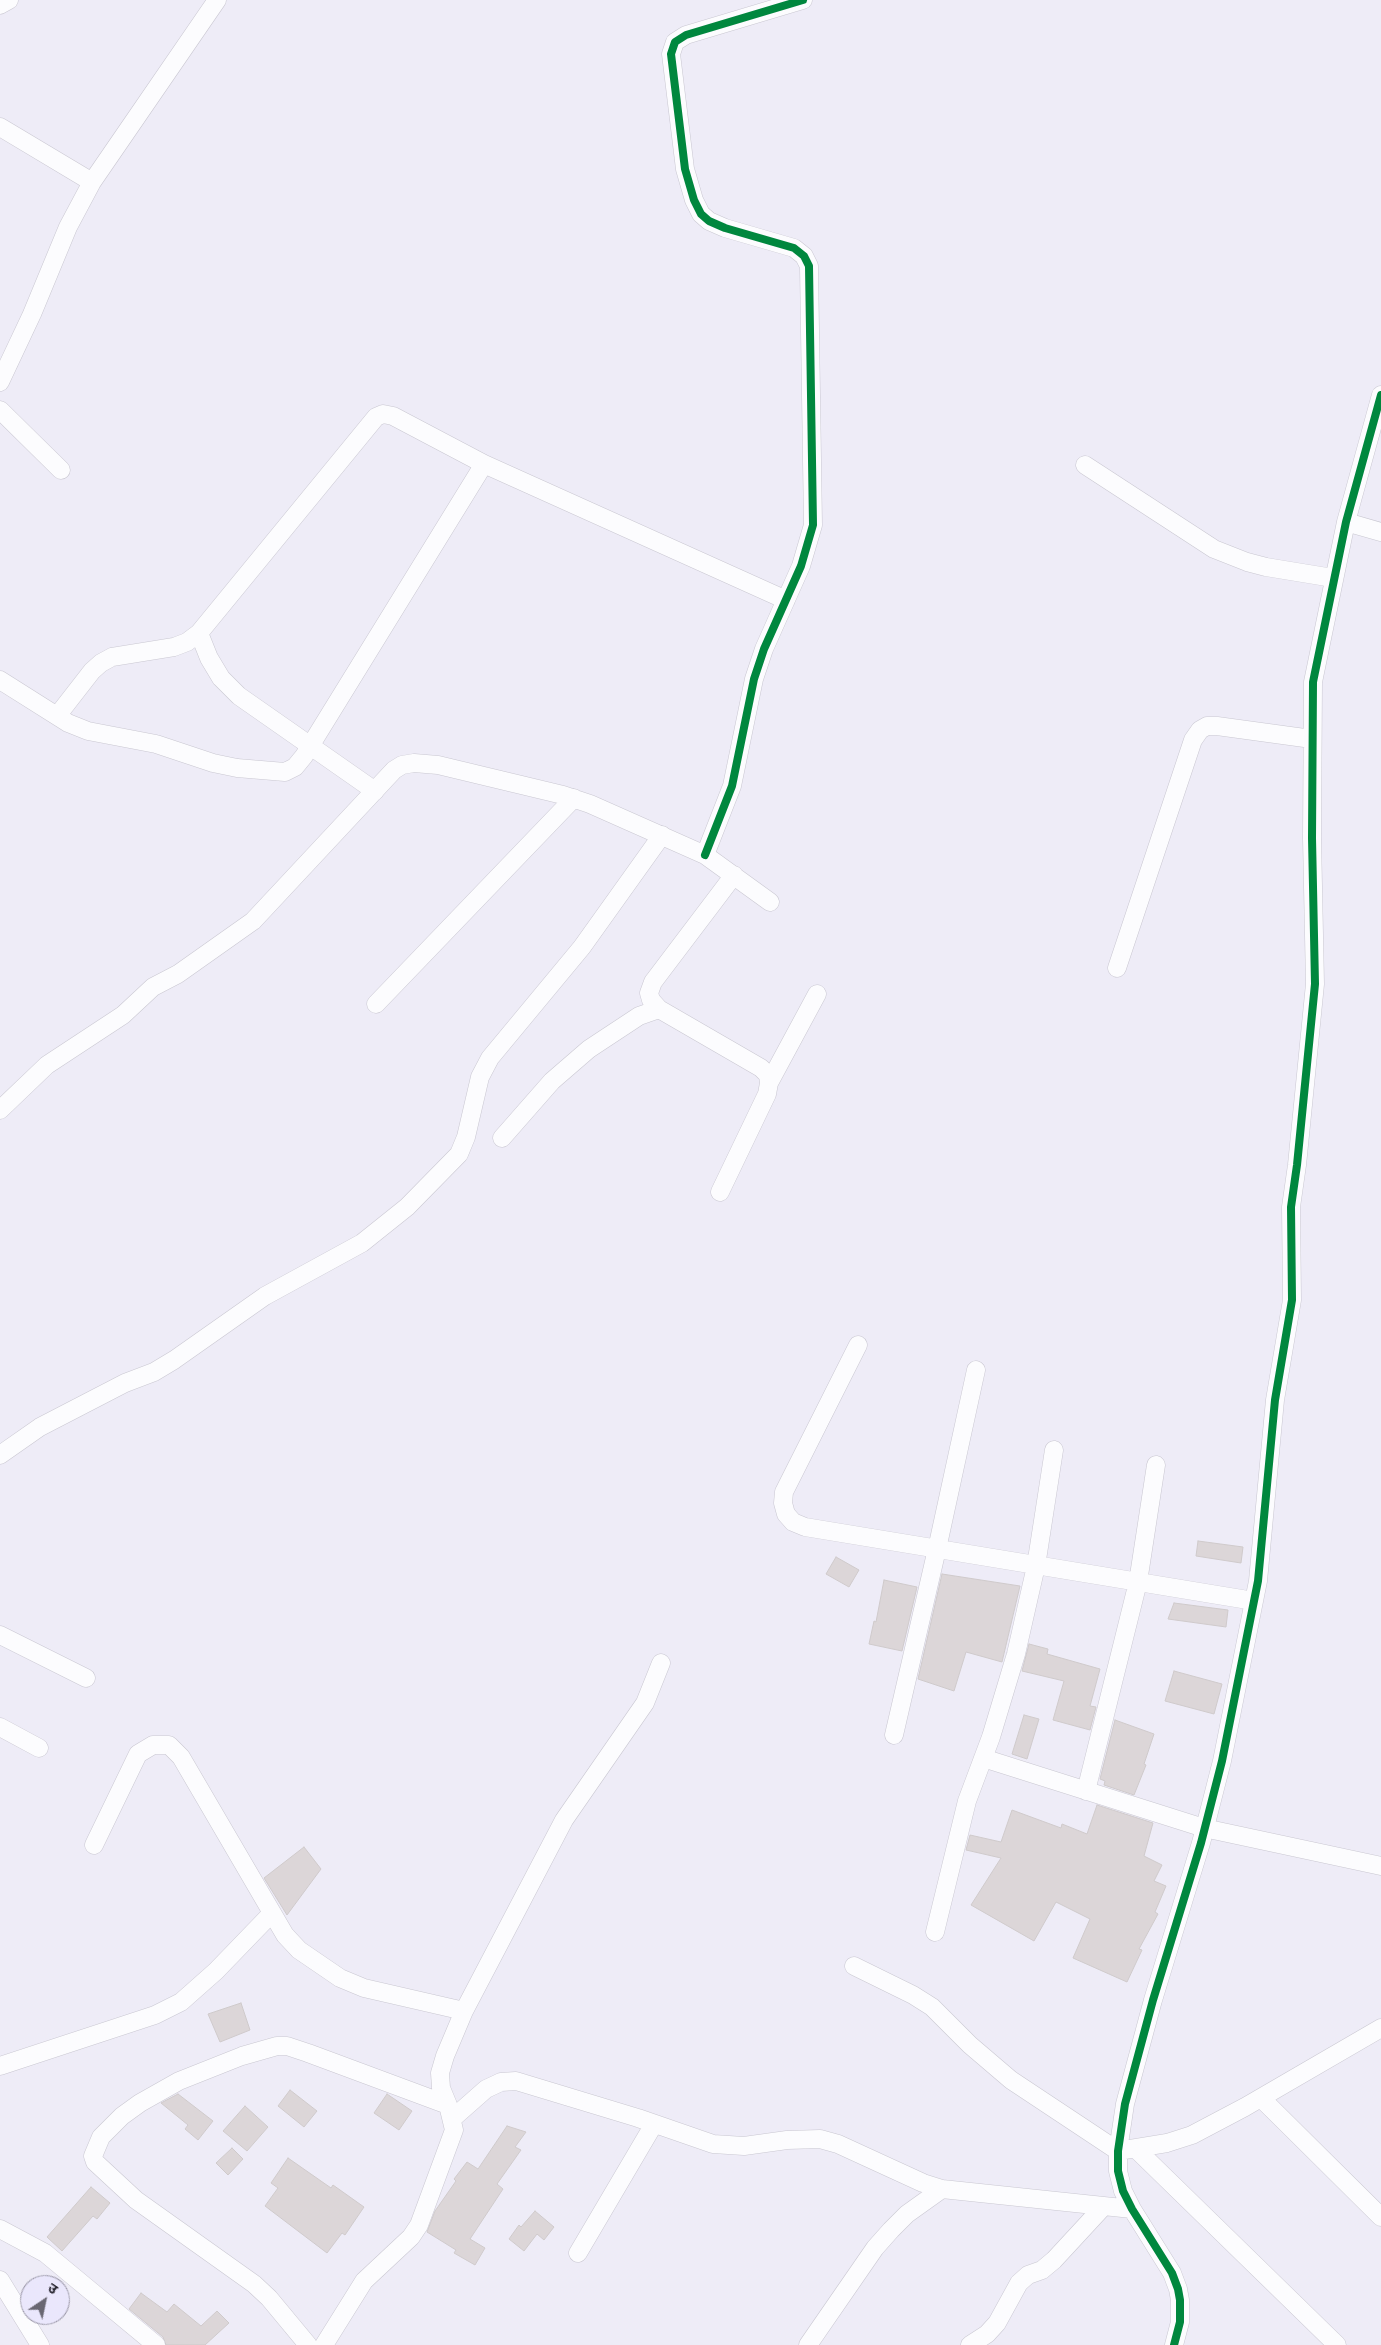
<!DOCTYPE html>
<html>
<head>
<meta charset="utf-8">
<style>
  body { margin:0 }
  #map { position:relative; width:1381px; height:2345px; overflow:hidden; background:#eeecf7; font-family:"PT Sans","Noto Sans Devanagari",sans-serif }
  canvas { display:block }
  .north { position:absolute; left:20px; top:2275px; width:50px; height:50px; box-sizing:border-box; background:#eae7fc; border:1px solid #9a97a8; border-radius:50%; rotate:34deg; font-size:14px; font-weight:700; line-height:20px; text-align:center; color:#22202a }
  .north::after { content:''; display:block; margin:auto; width:18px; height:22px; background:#696772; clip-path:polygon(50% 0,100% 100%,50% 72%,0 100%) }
</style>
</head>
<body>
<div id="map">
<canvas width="1381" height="2345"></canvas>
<div class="north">उ</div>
</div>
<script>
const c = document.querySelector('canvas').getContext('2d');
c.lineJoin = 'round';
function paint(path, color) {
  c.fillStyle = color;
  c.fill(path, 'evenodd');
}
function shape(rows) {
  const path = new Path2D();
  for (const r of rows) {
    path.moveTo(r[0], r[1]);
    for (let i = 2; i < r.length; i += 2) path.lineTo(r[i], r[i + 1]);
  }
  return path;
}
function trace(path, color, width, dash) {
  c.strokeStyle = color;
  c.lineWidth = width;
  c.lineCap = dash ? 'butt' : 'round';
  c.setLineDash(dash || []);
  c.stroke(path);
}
const building = shape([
  [1198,1541,1243,1547,1241,1563,1196,1556,1198,1541],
  [836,1557,859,1570,849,1587,826,1574,836,1557],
  [942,1574,1020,1586,1002,1662,966,1652,954,1691,918,1679,942,1574],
  [884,1580,917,1587,902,1651,869,1644,874,1621,876,1622,884,1580],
  [1174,1603,1228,1610,1226,1627,1168,1619,1174,1603],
  [1029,1644,1048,1649,1047,1654,1100,1669,1090,1706,1096,1707,1090,1730,1053,1720,1064,1681,1022,1671,1029,1644],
  [1174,1671,1222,1684,1214,1714,1165,1701,1174,1671],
  [1024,1715,1039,1719,1027,1759,1012,1754,1024,1715],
  [1115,1720,1154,1734,1144,1764,1146,1765,1134,1795,1104,1785,1105,1781,1100,1779,1115,1720],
  [1097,1805,1153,1823,1144,1856,1162,1865,1154,1881,1166,1886,1155,1912,1158,1914,1139,1949,1142,1950,1127,1982,1073,1958,1090,1919,1056,1902,1034,1941,971,1905,1001,1858,966,1850,970,1835,1001,1842,1012,1810,1061,1828,1062,1824,1087,1834,1097,1805],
  [304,1847,321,1869,287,1915,264,1878,304,1847],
  [241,2003,250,2030,220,2042,208,2014,241,2003],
  [290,2090,317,2111,304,2127,278,2106,290,2090],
  [178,2094,213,2121,198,2140,185,2129,188,2125,161,2103,178,2094],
  [387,2094,412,2111,399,2130,374,2113,387,2094],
  [245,2106,268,2127,247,2151,223,2131,245,2106],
  [507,2126,526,2132,515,2147,521,2150,497,2184,503,2189,470,2239,485,2248,475,2265,454,2253,456,2250,427,2232,435,2211,456,2181,454,2179,467,2162,478,2169,507,2126],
  [232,2148,243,2159,228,2175,216,2163,232,2148],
  [288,2158,331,2188,333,2185,364,2207,345,2235,342,2233,327,2253,265,2206,278,2188,271,2183,288,2158],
  [91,2187,110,2203,97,2219,93,2216,62,2251,47,2237,91,2187],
  [535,2211,554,2227,544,2240,537,2234,524,2251,509,2239,519,2225,521,2227,535,2211],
  [141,2293,167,2312,174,2304,201,2326,217,2311,229,2323,205,2345,166,2345,163,2337,129,2309,141,2293]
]);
const minor = shape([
  [0,5,9,0],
  [0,127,92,182],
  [0,382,32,314,68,227,92,182,217,0],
  [0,410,61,470],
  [1085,465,1214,549,1247,562,1266,567,1333,578],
  [1346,522,1381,532],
  [199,633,209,658,221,678,239,696,375,791],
  [0,680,68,723,88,731,156,744,213,763,237,768,285,772,295,767,304,756,484,464],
  [57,716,92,671,101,663,112,657,174,647,187,642,199,633,376,417,383,414,393,416,484,464,786,600],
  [705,855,732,786,754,679,764,649,801,566,813,525,809,266,804,256,794,248,725,228,709,221,701,214,694,200,685,169,671,54,675,42,686,35,803,0],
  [1117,968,1193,740,1200,730,1207,726,1217,726,1312,739],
  [376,1004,574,798],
  [769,1083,817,994],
  [0,1110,47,1065,123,1015,153,987,178,974,253,921,394,770,402,765,414,763,438,765,563,795,590,804,705,855,770,902],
  [502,1138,552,1081,589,1049,639,1016,659,1009],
  [720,1192,767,1094,769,1083,768,1075,761,1068,659,1009,651,1000,649,993,653,982,734,875],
  [858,1345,784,1492,783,1503,786,1514,793,1522,805,1527,1254,1601],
  [0,1455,40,1427,125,1383,154,1372,174,1360,265,1296,362,1243,407,1207,459,1154,466,1137,480,1077,490,1058,582,947,662,835],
  [0,1635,86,1678],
  [0,1727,39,1748],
  [894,1735,937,1549,976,1370],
  [983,1758,1204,1828,1381,1866],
  [1086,1791,1138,1582,1156,1465],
  [94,1845,138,1754,153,1745,169,1745,181,1757,285,1935,299,1950,340,1978,364,1988,464,2011],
  [935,1932,967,1801,991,1737,1016,1654,1036,1566,1054,1450],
  [854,1966,913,1995,932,2007,970,2045,1011,2080,1118,2151,1167,2143,1192,2135,1245,2107,1381,2028],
  [0,2066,155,2015,181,2002,216,1971,272,1913],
  [1261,2098,1381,2217],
  [452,2119,486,2089,501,2082,516,2081,638,2118,713,2144,744,2146,787,2140,820,2139,838,2144,923,2183,942,2189,1132,2209],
  [1135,2148,1337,2345],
  [0,2229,45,2253,156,2345],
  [578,2253,654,2124],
  [0,2280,40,2345],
  [308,2345,269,2298,254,2284,136,2200,95,2162,93,2156,101,2137,122,2116,140,2103,179,2081,242,2056,277,2046,287,2046,308,2053,448,2105],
  [324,2345,364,2281,411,2237,419,2225,454,2130,448,2105,441,2088,440,2073,445,2056,464,2011,564,1820,645,1703,661,1663],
  [808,2345,875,2248,891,2230,907,2214,942,2189],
  [970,2345,987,2334,997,2323,1019,2283,1028,2275,1042,2270,1054,2260,1103,2207],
  [1174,2345,1180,2322,1180,2300,1178,2289,1172,2273,1132,2209,1123,2191,1118,2171,1118,2151,1125,2104,1153,2000,1201,1843,1222,1761,1258,1581,1275,1400,1292,1300,1291,1207,1297,1165,1315,984,1312,838,1313,682,1346,522,1381,395]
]);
const cycleway = shape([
  [705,855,732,786,754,679,764,649,801,566,813,525,809,266,804,256,794,248,725,228,709,221,701,214,694,200,685,169,671,54,675,42,686,35,803,0],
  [1174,2345,1180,2322,1180,2300,1178,2289,1172,2273,1132,2209,1123,2191,1118,2171,1118,2151,1125,2104,1153,2000,1201,1843,1222,1761,1258,1581,1275,1400,1292,1300,1291,1207,1297,1165,1315,984,1312,838,1313,682,1346,522,1381,395]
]);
paint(building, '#dcd6d8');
trace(building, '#cfcacb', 1);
trace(minor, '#c9c7d1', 19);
trace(minor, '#fcfcfe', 18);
trace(cycleway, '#00873e', 8);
</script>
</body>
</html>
